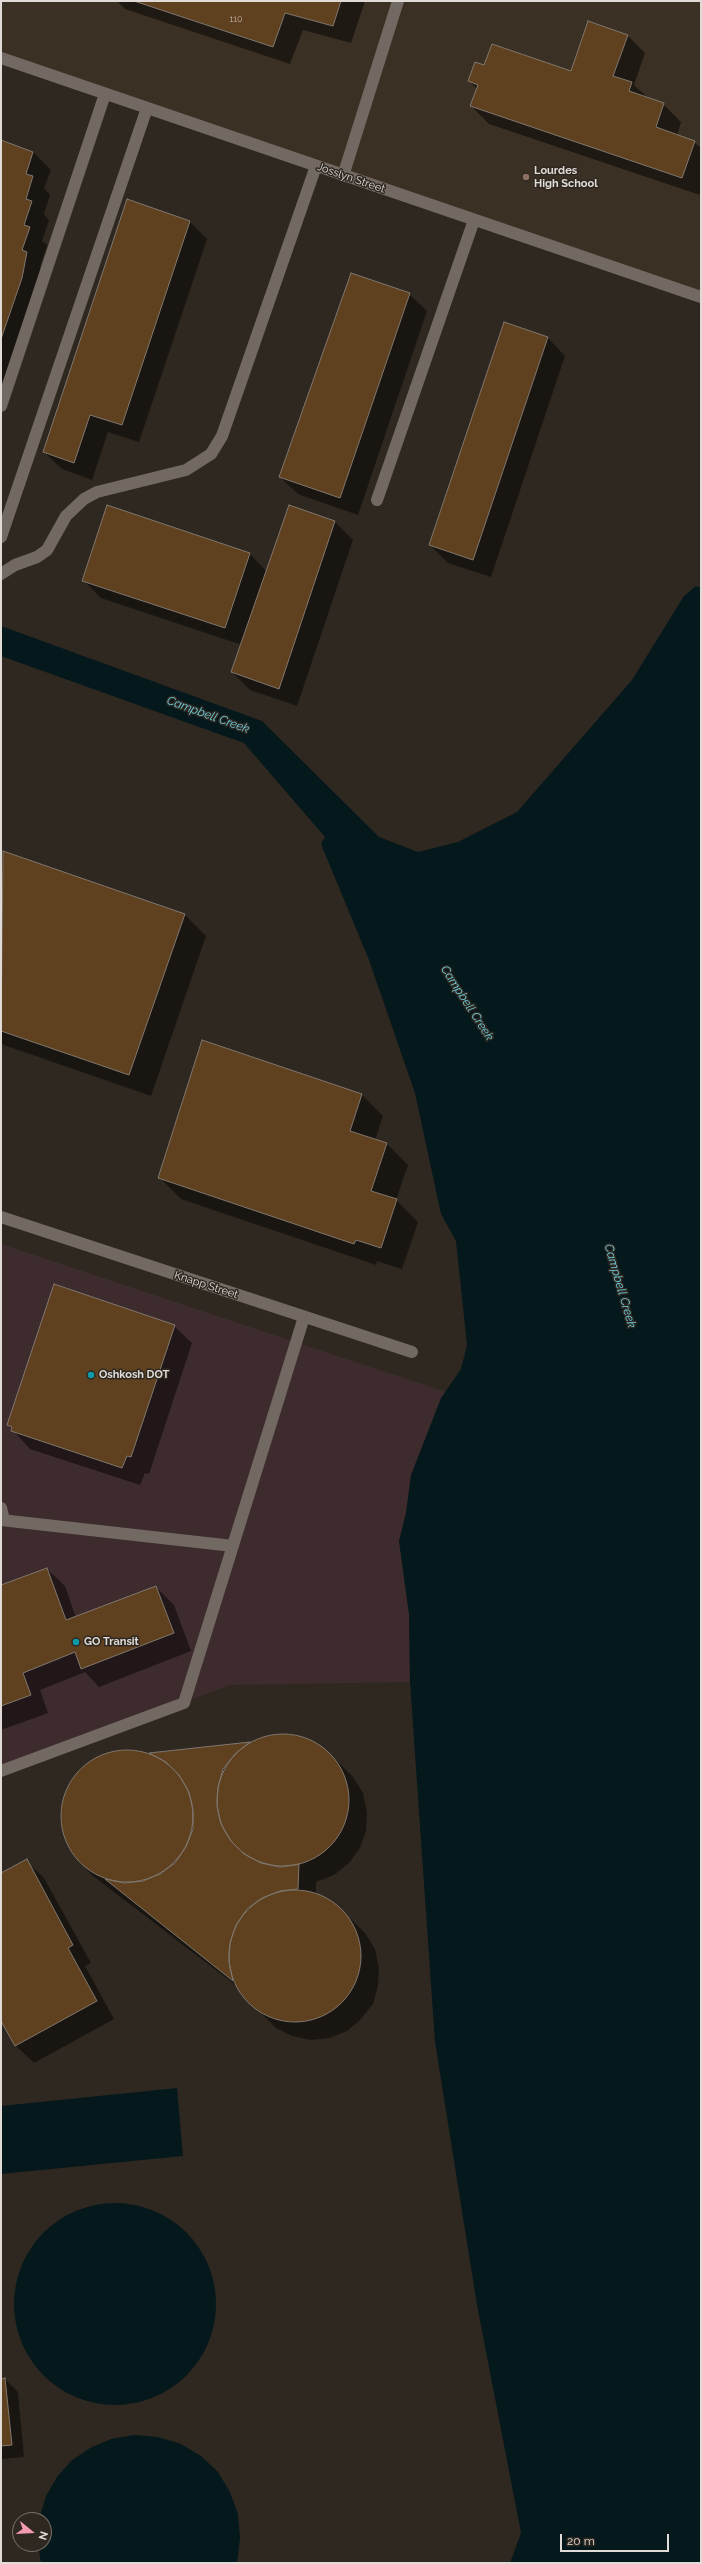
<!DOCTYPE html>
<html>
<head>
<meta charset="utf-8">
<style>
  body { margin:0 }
  #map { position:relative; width:702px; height:2564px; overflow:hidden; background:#2f2821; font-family:Raleway,sans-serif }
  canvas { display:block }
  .frame { position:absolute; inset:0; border:2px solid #e0dbd7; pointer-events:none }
  .north { position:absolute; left:12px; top:2512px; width:40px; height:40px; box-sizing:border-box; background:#2f2821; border:1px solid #76706a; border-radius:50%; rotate:108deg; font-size:11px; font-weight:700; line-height:16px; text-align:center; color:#e0dbd7 }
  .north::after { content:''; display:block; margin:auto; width:14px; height:18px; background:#f29aaf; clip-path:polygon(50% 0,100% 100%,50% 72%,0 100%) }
  .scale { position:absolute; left:560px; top:2534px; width:109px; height:18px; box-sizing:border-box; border:2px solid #e0dbd7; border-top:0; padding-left:5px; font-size:12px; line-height:14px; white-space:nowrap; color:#e0dbd7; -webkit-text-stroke:3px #2f2821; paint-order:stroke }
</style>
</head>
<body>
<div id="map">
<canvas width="702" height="2564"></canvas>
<div class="frame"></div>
<div class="north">N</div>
<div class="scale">20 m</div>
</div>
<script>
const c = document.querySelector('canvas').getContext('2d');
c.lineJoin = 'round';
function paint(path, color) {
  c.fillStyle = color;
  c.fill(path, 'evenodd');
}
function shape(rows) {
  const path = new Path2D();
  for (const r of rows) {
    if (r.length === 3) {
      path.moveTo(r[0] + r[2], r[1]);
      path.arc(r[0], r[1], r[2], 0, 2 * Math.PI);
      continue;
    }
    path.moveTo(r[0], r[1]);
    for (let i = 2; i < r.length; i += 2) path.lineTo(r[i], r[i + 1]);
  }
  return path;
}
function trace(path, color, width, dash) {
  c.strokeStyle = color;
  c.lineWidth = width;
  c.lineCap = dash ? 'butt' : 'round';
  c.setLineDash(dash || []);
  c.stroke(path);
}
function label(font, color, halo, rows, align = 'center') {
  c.font = font + ' Raleway,sans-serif';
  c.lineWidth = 3;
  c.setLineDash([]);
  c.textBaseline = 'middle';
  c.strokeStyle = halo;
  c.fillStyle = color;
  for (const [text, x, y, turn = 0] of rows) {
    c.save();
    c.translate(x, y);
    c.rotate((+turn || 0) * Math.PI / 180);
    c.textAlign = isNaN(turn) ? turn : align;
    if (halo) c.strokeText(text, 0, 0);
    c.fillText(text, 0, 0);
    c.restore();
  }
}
const industrial = shape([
  [1,1244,446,1392,411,1475,406,1513,399,1541,409,1614,410,1682,230,1685,1,1771]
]);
const built = shape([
  [1,1,701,1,701,296,1,58]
]);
const water = shape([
  [696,586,701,588,701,2563,510,2563,521,2533,477,2305,435,2042,410,1682,409,1614,399,1541,406,1513,411,1475,441,1398,461,1369,467,1345,456,1241,441,1214,415,1093,369,960,321,844,325,837,244,743,1,656,1,626,262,721,379,837,418,852,458,842,517,812,632,680,684,596],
  [177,2088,183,2156,1,2174,1,2106],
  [115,2304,101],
  [134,2435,158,2437,181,2444,201,2456,218,2472,230,2492,238,2514,240,2538,237,2563,41,2563,38,2544,44,2544,44,2520,39,2520,40,2516,46,2496,57,2477,71,2461,90,2448,111,2439]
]);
const shadow = shape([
  [117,1,365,1,351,43,303,30,290,64,125,9],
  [627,35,645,53,634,85,648,98,663,104,681,122,677,136,694,142,701,148,700,195,489,124,471,106,477,89,469,81,485,66,571,72],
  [1,141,33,152,51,170,44,188,50,195,44,214,49,220,42,241,47,245,40,267,44,271,1,400],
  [189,221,207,239,139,442,108,432,92,480,62,469,44,452],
  [409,294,427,311,358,515,298,494,280,477],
  [548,338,565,356,491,577,448,563,430,545],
  [290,507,335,522,353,540,297,706,250,690,232,672,242,645,101,598,83,580,250,554,267,572],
  [3,852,185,915,206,936,151,1096,1,1044,1,858],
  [362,1095,383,1116,375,1140,387,1144,408,1165,396,1200,418,1222,402,1269,377,1261,376,1265,181,1199,160,1178],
  [174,1326,192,1343,149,1474,145,1473,140,1485,30,1449,8,1425],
  [47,1569,65,1586,76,1618,156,1587,174,1605,191,1651,99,1687,85,1672,40,1690,48,1713,1,1730,1,1586],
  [286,1734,305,1738,321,1746,335,1759,353,1777,363,1793,367,1812,366,1831,360,1848,349,1863,334,1875,316,1882,316,1893,333,1902,365,1933,375,1949,379,1968,378,1986,373,2004,361,2019,347,2031,330,2038,311,2040,292,2036,276,2028,244,1996,238,1987,93,1876,75,1857,66,1841,61,1823,62,1804,68,1786,79,1771,94,1760,111,1753,130,1751,149,1754,251,1743,267,1736],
  [26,1861,44,1878,91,1963,85,1966,114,2019,34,2063,16,2046,1,2019,1,1875],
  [5,2379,18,2392,24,2457,1,2459,1,2380]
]);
const building = shape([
  [134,1,341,1,333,26,285,13,273,47,134,1],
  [588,21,628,35,613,76,632,82,629,91,664,103,656,127,695,141,682,178,470,106,478,85,468,81,475,62,484,65,492,44,571,71,588,21],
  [1,140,33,152,26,174,33,176,26,199,32,201,24,225,30,227,22,250,27,252,22,278,1,339,1,140],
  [127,199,190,221,122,425,90,415,74,463,43,452,127,199],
  [351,273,410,293,340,498,279,477,351,273],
  [504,322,548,337,473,560,429,545,504,322],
  [107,505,250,553,225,628,82,581,107,505],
  [289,505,335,521,279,689,231,672,289,505],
  [3,851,185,914,129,1075,1,1031,3,851],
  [202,1040,362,1094,350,1131,387,1143,371,1191,397,1199,381,1248,356,1240,354,1244,158,1178,202,1040],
  [54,1284,175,1325,131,1457,127,1456,122,1468,11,1431,12,1427,7,1425,54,1284],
  [47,1568,66,1620,156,1586,174,1633,81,1669,75,1652,23,1673,31,1695,1,1706,1,1585,47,1568],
  [283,1800,66],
  [250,1742,235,1754,223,1769,218,1787,217,1806,221,1824,231,1841,244,1854,261,1863,280,1867,299,1864,298,1889,280,1891,262,1898,247,1909,236,1925,230,1943,229,1962,233,1981,105,1879,124,1883,143,1881,160,1874,175,1863,186,1847,193,1829,193,1810,189,1792,179,1775,166,1762,149,1753,250,1742],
  [127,1816,66],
  [27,1859,73,1945,68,1948,97,2001,15,2046,1,2021,1,1873,27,1859],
  [295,1956,66],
  [5,2378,12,2445,1,2446,1,2379,5,2378]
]);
const minor = shape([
  [1,58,701,297],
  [343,176,398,1],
  [1,406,105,94],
  [377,500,474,220],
  [1,537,147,108],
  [1,574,15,565,37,557,47,550,66,516,84,499,97,492,186,470,211,454,222,436,316,166],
  [1,1217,412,1352],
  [1,1508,4,1520],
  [1,1520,233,1546],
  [1,1771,184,1703,304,1317]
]);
const markers = [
  [526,177,4,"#8d6e63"],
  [91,1375,4,"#0f9aa8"],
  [76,1642,4,"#0f9aa8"]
];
const numberNames = [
  ["110",236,19]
];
const poiNames = [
  ["Lourdes",534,171],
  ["High School",534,184],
  ["Oshkosh DOT",99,1375],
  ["GO Transit",84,1642]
];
const streetNames = [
  ["Josslyn Street",351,178,19],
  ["Knapp Street",206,1285,18]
];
const waterNames = [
  ["Campbell Creek",208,715,20],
  ["Campbell Creek",467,1003,57],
  ["Campbell Creek",620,1286,74]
];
paint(industrial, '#3e2b2e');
paint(built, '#3b3024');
paint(water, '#05181c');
paint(shadow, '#0007');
paint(building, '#60411f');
trace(building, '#7f776f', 1);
trace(minor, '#726a62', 12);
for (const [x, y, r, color] of markers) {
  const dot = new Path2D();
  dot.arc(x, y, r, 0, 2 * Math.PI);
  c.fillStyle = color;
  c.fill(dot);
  trace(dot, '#2f2821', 1.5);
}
label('9px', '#c0b4a9', null, numberNames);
label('bold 11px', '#e0dbd7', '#2f2821', poiNames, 'left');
label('11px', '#e0dbd7', '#2f2821', streetNames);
label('italic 12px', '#6dcfe0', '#2f2821', waterNames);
</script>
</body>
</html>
